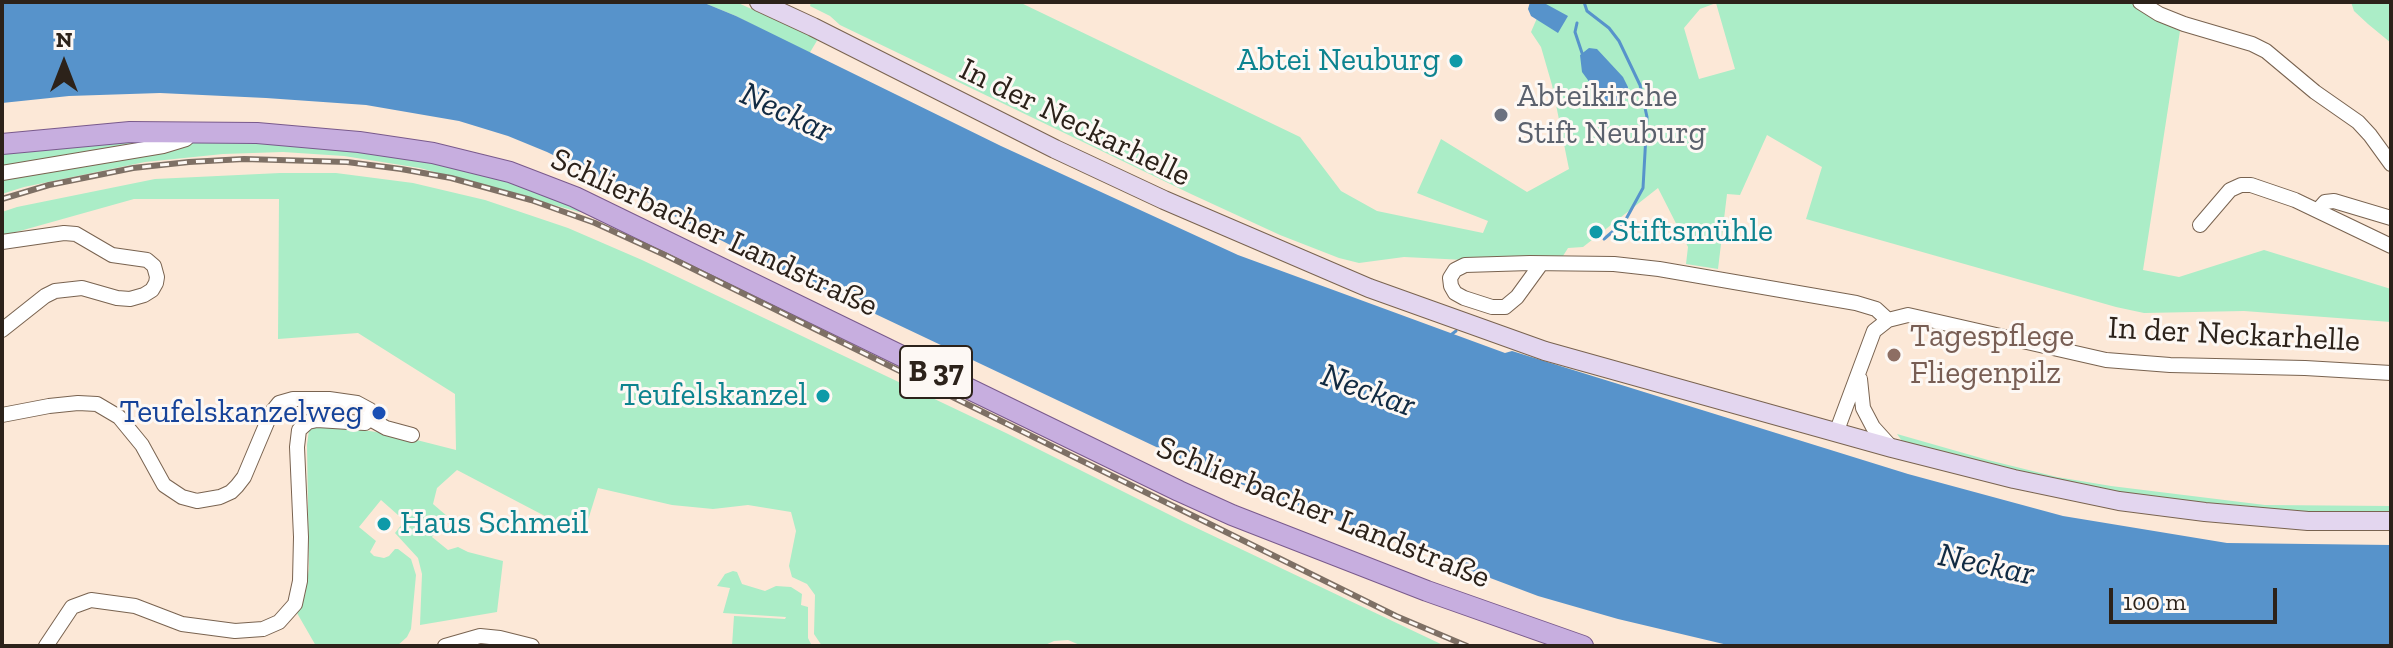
<!DOCTYPE html>
<html>
<head>
<meta charset="utf-8">
<style>
  body { margin:0 }
  #map { position:relative; width:2393px; height:648px; overflow:hidden; background:#fce8d7; font-family:"Zilla Slab",serif }
  canvas { display:block }
  .frame { position:absolute; inset:0; border:4px solid #2c221a; pointer-events:none }
  .north { position:absolute; left:24px; top:24px; width:80px; height:80px; -webkit-text-stroke:6px #fdf8f4; paint-order:stroke; rotate:0deg; font-size:22px; font-weight:700; line-height:32px; text-align:center; color:#2c221a }
  .north::after { content:''; display:block; margin:auto; width:28px; height:36px; background:#2c221a; clip-path:polygon(50% 0,100% 100%,50% 72%,0 100%) }
  .scale { position:absolute; left:2109px; top:588px; width:168px; height:36px; box-sizing:border-box; border:4px solid #2c221a; border-top:0; padding-left:10px; font-size:24px; line-height:28px; white-space:nowrap; color:#2c221a; -webkit-text-stroke:6px #fdf8f4; paint-order:stroke }
</style>
</head>
<body>
<div id="map">
<canvas width="2393" height="648"></canvas>
<div class="frame"></div>
<div class="north">N</div>
<div class="scale">100 m</div>
</div>
<script>
const c = document.querySelector('canvas').getContext('2d');
c.lineJoin = 'round';
function paint(path, color) {
  c.fillStyle = color;
  c.fill(path, 'evenodd');
}
function shape(rows) {
  const path = new Path2D();
  for (const r of rows) {
    path.moveTo(r[0], r[1]);
    for (let i = 2; i < r.length; i += 2) path.lineTo(r[i], r[i + 1]);
  }
  return path;
}
function trace(path, color, width, dash) {
  c.strokeStyle = color;
  c.lineWidth = width;
  c.lineCap = dash ? 'butt' : 'round';
  c.setLineDash(dash || []);
  c.stroke(path);
}
function label(font, color, halo, rows, align = 'center') {
  c.font = font + ' "Zilla Slab",serif';
  c.lineWidth = 6;
  c.setLineDash([]);
  c.textBaseline = 'middle';
  c.strokeStyle = halo;
  c.fillStyle = color;
  for (const [text, x, y, turn = 0] of rows) {
    c.save();
    c.translate(x, y);
    c.rotate((+turn || 0) * Math.PI / 180);
    c.textAlign = isNaN(turn) ? turn : align;
    if (halo) c.strokeText(text, 0, 0);
    c.fillText(text, 0, 0);
    c.restore();
  }
}
const green = shape([
  [702,2,736,2,818,39,809,54,736,16],
  [811,2,1019,2,1300,137,1341,191,1377,211,1483,233,1488,221,1417,193,1441,139,1527,192,1569,169,1552,85,1541,47,1531,32,1544,2,2132,2,2163,23,2180,31,2143,270,2179,277,2264,250,2391,289,2391,322,2244,311,2144,313,2116,307,1806,219,1822,167,1767,135,1740,195,1727,194,1718,269,1686,264,1688,247,1658,188,1583,247,1568,248,1563,256,1465,260,1404,257,1359,263,1339,258,1280,235,1191,194,840,25,830,16,810,6],
  [1716,3,1735,69,1699,79,1684,28,1700,9],
  [2351,2,2391,2,2391,43,2368,24,2354,11],
  [146,139,149,143,2,166,2,150],
  [207,139,398,154,483,172,586,210,579,212,420,168,344,156,283,152,223,154,145,162,24,187,2,194,2,179,168,149],
  [280,173,336,173,413,183,485,200,568,228,642,260,1006,433,1184,522,1445,646,1082,646,1068,640,1054,641,1043,646,822,646,814,634,815,595,807,584,792,577,789,566,796,531,791,512,748,505,713,509,672,505,598,488,583,536,457,470,437,488,433,504,447,516,432,537,448,550,458,547,468,552,503,561,497,612,420,625,422,574,418,558,395,533,406,519,406,517,403,513,398,515,381,500,359,527,376,541,370,552,374,556,384,558,389,556,395,549,398,549,411,559,416,575,411,629,407,637,397,646,316,646,297,613,305,595,309,568,307,445,309,430,322,425,351,428,401,436,456,450,455,394,358,333,278,339,279,199,134,199,2,236,2,212,17,207,155,179],
  [1897,434,1988,460,2057,477,2111,486,2265,505,2391,506,2391,512,2313,513,2255,510,2106,491,1969,461,1902,441],
  [733,571,737,572,742,584,765,591,776,586,791,587,802,594,801,605,808,607,808,638,812,646,732,646,734,616,785,619,786,617,723,613,730,588,717,586,725,574]
]);
const water = shape([
  [2,2,702,2,736,16,1001,146,1238,255,1505,353,1512,351,1908,474,2063,516,2227,543,2391,545,2391,646,1732,646,1618,619,1538,596,1209,472,736,248,614,185,547,152,508,136,459,121,366,105,266,98,160,93,69,96,2,103],
  [1530,2,1546,4,1568,16,1558,33,1531,16,1528,9],
  [1589,48,1597,49,1623,77,1628,87,1628,96,1617,107,1607,106,1582,72,1580,55]
]);
const stream = shape([
  [1584,2,1587,11,1609,28,1619,41,1640,85,1647,117,1643,188,1625,221,1604,239],
  [1577,23,1575,32,1582,53],
  [1452,334,1456,331]
]);
const street = shape([
  [2140,2,2159,14,2184,24,2252,44,2266,51,2315,92,2358,122,2370,135,2391,164],
  [2,173,163,146,186,139,191,133],
  [2318,210,2325,202,2334,201,2391,218],
  [2200,225,2230,190,2241,185,2251,185,2295,200,2391,246],
  [2,242,64,233,76,234,112,255,147,260,154,266,157,277,156,283,152,290,144,295,130,299,117,298,82,288,55,291,45,296,2,330],
  [1541,264,1517,297,1505,307,1492,307,1464,298,1455,293,1451,286,1450,278,1455,270,1465,265,1530,263,1614,264,1659,269,1856,303,1876,309,1888,320],
  [1860,379,1863,408,1873,427,1892,448],
  [2,415,49,406,78,403,97,404,119,417,142,445,164,485,182,497,197,501,220,497,231,492,237,486,244,477,271,413,279,403,293,399,329,399,357,403,370,410,370,419,365,423,317,420,308,422,299,430,297,447,301,537,300,581,295,604,279,622,263,629,235,631,182,624,135,606,91,600,72,607,46,646],
  [370,419,386,428,412,435],
  [1836,433,1874,331,1888,320,1908,315,2106,360,2170,365,2305,368,2391,373],
  [445,646,480,636,500,638,532,646]
]);
const secondary = shape([
  [759,2,813,27,1055,149,1164,200,1369,288,1545,351,1892,448,2014,479,2119,501,2205,512,2308,521,2391,521]
]);
const primary = shape([
  [2,144,130,132,257,133,359,142,433,153,510,172,575,197,1179,491,1232,515,1427,591,1583,646]
]);
const rail = shape([
  [2,199,49,185,133,168,189,162,244,159,347,162,401,169,451,178,531,200,595,223,665,255,1396,616,1467,646]
]);
const markers = [
  [1456,61,8,"#0f9aa8"],
  [1501,115,8,"#6b7280"],
  [1596,232,8,"#0f9aa8"],
  [1894,355,8,"#8d6e63"],
  [823,396,8,"#0f9aa8"],
  [379,413,8,"#1a4fb4"],
  [384,524,8,"#0f9aa8"]
];
const shields = [
  [936,372,72]
];
const shieldNames = [
  ["B 37",936,372]
];
const cultureNames = [
  ["Abtei Neuburg",1440,61],
  ["Stiftsmühle",1612,232,"left"],
  ["Teufelskanzel",807,396],
  ["Haus Schmeil",400,524,"left"]
];
const worshipNames = [
  ["Abteikirche",1517,97],
  ["Stift Neuburg",1517,134]
];
const streetNames = [
  ["In der Neckarhelle",1075,123,26],
  ["Schlierbacher Landstraße",714,233,25],
  ["In der Neckarhelle",2234,335,3],
  ["Schlierbacher Landstraße",1323,513,22]
];
const educationNames = [
  ["Tagespflege",1910,337],
  ["Fliegenpilz",1910,374]
];
const transitNames = [
  ["Teufelskanzelweg",363,413]
];
const waterNames = [
  ["Neckar",786,113,25],
  ["Neckar",1368,391,20],
  ["Neckar",1986,565,12]
];
paint(green, '#abedc7');
paint(water, '#5793cb');
trace(stream, '#5793cb', 3);
trace(street, '#796350', 16);
trace(secondary, '#796350', 20);
trace(primary, '#795a8c', 22);
trace(street, '#fff', 14);
trace(secondary, '#e3d6ef', 18);
trace(primary, '#c7aedf', 20);
trace(rail, '#7e7065', 6);
trace(rail, '#fdf8f4', 3, [9]);
for (const [x, y, r, color] of markers) {
  const dot = new Path2D();
  dot.arc(x, y, r, 0, 2 * Math.PI);
  c.fillStyle = color;
  c.fill(dot);
  trace(dot, '#fdf8f4', 3);
}
for (const [x, y, w] of shields) {
  const box = new Path2D();
  box.roundRect(x - w / 2, y - 26, w, 52, 6);
  c.fillStyle = '#fdf8f4';
  c.fill(box);
  trace(box, '#2c221a', 2);
}
label('bold 30px', '#2c221a', null, shieldNames);
label('32px', '#0d838f', '#fdf8f4', cultureNames, 'right');
label('32px', '#5b616d', '#fdf8f4', worshipNames, 'left');
label('32px', '#2c221a', '#fdf8f4', streetNames);
label('32px', '#785e54', '#fdf8f4', educationNames, 'left');
label('32px', '#164399', '#fdf8f4', transitNames, 'right');
label('italic 34px', '#122b43', '#fdf8f4', waterNames);
</script>
</body>
</html>
